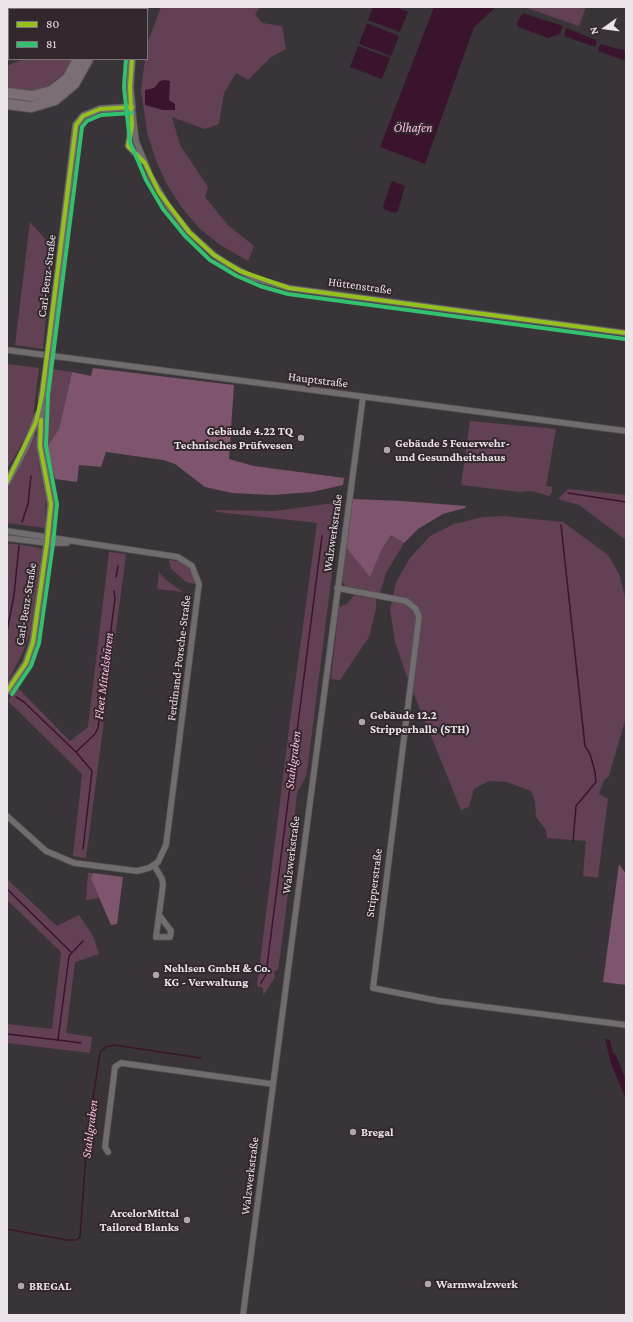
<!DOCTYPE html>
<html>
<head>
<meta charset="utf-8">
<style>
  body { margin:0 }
  #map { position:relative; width:633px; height:1322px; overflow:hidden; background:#393437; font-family:"Crimson Pro",serif }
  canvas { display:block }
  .frame { position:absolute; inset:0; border:8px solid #ebe4e8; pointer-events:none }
  .legend { position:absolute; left:8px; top:8px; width:140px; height:52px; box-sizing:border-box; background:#32272d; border:1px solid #7c7378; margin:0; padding:5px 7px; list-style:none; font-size:12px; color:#ebe4e8 }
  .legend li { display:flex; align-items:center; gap:8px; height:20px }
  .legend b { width:20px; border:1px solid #7c7378 }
  .north { position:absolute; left:585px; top:8px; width:40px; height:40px; -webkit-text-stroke:3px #32272d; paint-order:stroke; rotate:256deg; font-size:11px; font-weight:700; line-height:16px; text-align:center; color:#ebe4e8 }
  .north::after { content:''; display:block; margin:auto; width:14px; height:18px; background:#ebe4e8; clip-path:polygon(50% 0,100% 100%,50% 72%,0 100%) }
</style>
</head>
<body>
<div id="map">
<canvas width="633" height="1322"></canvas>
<div class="frame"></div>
<ul class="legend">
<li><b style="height:5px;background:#95c11f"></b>80</li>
<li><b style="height:5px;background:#33c06f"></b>81</li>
</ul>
<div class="north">N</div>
</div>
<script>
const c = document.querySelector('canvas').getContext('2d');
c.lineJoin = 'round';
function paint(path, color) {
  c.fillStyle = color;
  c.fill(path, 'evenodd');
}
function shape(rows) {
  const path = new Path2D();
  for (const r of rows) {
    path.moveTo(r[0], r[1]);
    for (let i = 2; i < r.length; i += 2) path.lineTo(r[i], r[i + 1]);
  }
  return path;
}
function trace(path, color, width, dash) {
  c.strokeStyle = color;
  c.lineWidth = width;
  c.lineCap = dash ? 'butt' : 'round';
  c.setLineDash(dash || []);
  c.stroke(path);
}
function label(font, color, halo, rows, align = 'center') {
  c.font = font + ' "Crimson Pro",serif';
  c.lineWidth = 4;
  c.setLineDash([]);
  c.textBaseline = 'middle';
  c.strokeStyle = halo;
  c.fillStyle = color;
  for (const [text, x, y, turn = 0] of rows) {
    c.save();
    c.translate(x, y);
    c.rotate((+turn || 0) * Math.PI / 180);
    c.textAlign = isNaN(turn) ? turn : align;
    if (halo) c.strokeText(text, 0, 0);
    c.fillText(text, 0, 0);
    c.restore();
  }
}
const green = shape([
  [161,7,260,7,255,14,262,23,282,26,286,49,271,57,248,80,236,73,224,93,219,124,205,129,172,117,180,145,208,187,205,197,228,225,254,246,248,261,219,244,200,229,182,208,166,183,155,158,147,132,141,90,145,59,147,59,148,42],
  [524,7,586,7,579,26],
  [23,59,72,59,65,72,49,86,38,90,24,91,7,88,7,66],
  [30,222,45,239,56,242,52,253,43,349,15,345],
  [7,364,39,368,33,417,25,439,7,469],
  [52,369,72,372,59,429,47,447,45,424],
  [470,421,556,429,546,486,552,487,552,492,549,496,531,491,520,492,461,485],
  [35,435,37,437,38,459,46,498,45,528,7,523,7,485,33,436],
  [568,489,626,495,626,540,579,505,558,499],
  [341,502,308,764,306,776,297,793,295,812,297,823,281,949,278,969,274,972,275,977,263,996,263,988,257,986,290,721,317,523,217,512,214,510,275,511],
  [504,516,563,522,608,555,619,574,626,600,626,717,609,776,604,780,599,794,608,799,598,878,583,876,586,841,547,838,546,830,536,817,535,801,531,791,507,782,489,781,474,789,469,807,461,810,407,677,395,642,390,610,396,582,410,558,430,536,454,524,483,517],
  [391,534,404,543,386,573,380,593,345,586,341,579,345,546,370,576,382,549],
  [7,543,36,547,42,549,30,633,23,652,7,683],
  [109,552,126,554,86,858,73,856,82,774,8,701,17,687,70,741,88,727],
  [169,560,177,561,187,566,194,577,195,584,186,582,171,569],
  [159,572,166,580,183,592,157,589],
  [354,595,376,599,376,609,369,637,340,680,331,679,339,607,347,604],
  [88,873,93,873,91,879,99,898,86,900],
  [7,879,57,926,79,915,93,936,99,954,75,962,66,1033,92,1037,90,1053,7,1043,7,1024,52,1029,61,952,7,900]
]);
const forest = shape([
  [93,368,234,385,229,459,254,466,344,478,343,485,312,492,272,495,232,493,205,487,175,464,163,460,106,452,101,467,79,465,77,482,55,479,47,447,59,429,72,372,91,376],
  [352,499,402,501,466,506,465,508,443,514,418,529,404,543,391,535,382,549,370,577,345,546],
  [619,864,626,874,626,985,603,982],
  [93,873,123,877,117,924,111,925,91,879]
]);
const water = shape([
  [373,7,396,7,408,12,400,32,368,20],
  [434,7,496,7,474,27,425,164,380,147],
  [523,13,563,26,560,34,548,38,518,27,517,22],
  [367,23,399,36,391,56,359,44],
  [566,28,596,40,597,43,595,47,564,36],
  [600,44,626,51,626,61,598,51],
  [358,46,390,58,382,79,350,67],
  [165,80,170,81,169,100,175,104,175,110,163,110,145,105,145,90,154,88,160,81],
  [393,181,405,186,398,211,394,213,384,209,383,206,391,183],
  [605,1039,610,1040,613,1053,616,1055,626,1080,626,1099,611,1064]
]);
const stream = shape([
  [568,493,626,502],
  [22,522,28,504,31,476],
  [561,525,585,746,590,754,595,772,596,782,576,806,573,842],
  [116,577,118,566],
  [7,631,14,595,19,546],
  [16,697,24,702,76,752,92,771,83,849],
  [76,752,95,734,98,728,115,599,114,591],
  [7,889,71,952],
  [261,983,266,974,322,536],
  [7,1034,58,1040,69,956,83,941],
  [59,1040,81,1043],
  [7,1229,67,1240,77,1240,80,1237,87,1140,100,1052,106,1047,114,1045,201,1058]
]);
const minor = shape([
  [132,107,136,141,151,177,168,206,189,232,214,255,226,263,254,278,289,288,626,333],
  [132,122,128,146,143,161],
  [7,350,626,431],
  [7,531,178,557,192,566,199,584,166,845,158,862,149,868,137,871,74,863,46,851,7,816],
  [7,538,47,543,67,543],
  [337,588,406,601,416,609,419,617,373,988,439,1001,626,1025],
  [154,865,162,879,163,885,156,937,170,937,171,931,159,915],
  [108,1152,105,1147,115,1067,121,1063,272,1084],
  [243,1315,363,397]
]);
const tertiary = shape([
  [139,7,139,9],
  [145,9,145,7],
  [49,347,76,125,83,116,100,109,132,107,130,87,132,59],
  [42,399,46,370],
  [7,482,26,446,38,415],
  [7,691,26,663,33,642,47,543,51,504,40,446,42,395]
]);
const secondary = shape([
  [61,9,63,7],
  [7,56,9,55]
]);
const motorway = shape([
  [99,9,100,7],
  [111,9,113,7],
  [7,93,32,96,52,91,68,78,78,59],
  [7,104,31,107,55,100,74,84,88,59]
]);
const tertiaryBridge = shape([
  [46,370,49,347]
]);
const bus1 = shape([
  [132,59,130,87,132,126,128,146,145,163,159,192,189,232,214,255,240,271,289,288,626,333],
  [7,482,36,422,42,395,76,125,83,116,100,109,132,107],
  [7,691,26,663,33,642,47,543,51,504,40,446,41,420]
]);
const bus2 = shape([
  [126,59,124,87,130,142,146,180,163,209,185,236,210,260,237,276,260,286,288,294,625,339],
  [12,694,31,666,39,643,53,544,57,504,46,446,48,395,82,127,87,121,101,115,132,113]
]);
const markers = [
  [301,438,4,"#ada6aa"],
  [387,450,4,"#ada6aa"],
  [362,722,4,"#ada6aa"],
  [156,975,4,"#ada6aa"],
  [353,1132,4,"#ada6aa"],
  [187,1220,4,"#ada6aa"],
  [428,1284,4,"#ada6aa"],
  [21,1286,4,"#ada6aa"]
];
const streetNames = [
  ["Carl-Benz-Straße",47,276,-83],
  ["Hüttenstraße",360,286,8],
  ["Hauptstraße",318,380,7],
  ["Walzwerkstraße",333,533,-82],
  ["Carl-Benz-Straße",26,604,-81],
  ["Ferdinand-Porsche-Straße",179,658,-83],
  ["Walzwerkstraße",291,855,-83],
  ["Stripperstraße",374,883,-83],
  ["Walzwerkstraße",250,1176,-83]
];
const poiNames = [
  ["Gebäude 4.22 TQ",293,431,"right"],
  ["Technisches Prüfwesen",293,445,"right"],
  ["Gebäude 5 Feuerwehr-",395,443],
  ["und Gesundheitshaus",395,457],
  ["Gebäude 12.2",370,715],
  ["Stripperhalle (STH)",370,729],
  ["Nehlsen GmbH & Co.",164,968],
  ["KG - Verwaltung",164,982],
  ["Bregal",361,1132],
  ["ArcelorMittal",179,1213,"right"],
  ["Tailored Blanks",179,1227,"right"],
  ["Warmwalzwerk",436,1284],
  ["BREGAL",29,1286]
];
const waterNames = [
  ["Ölhafen",413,128],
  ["Fleet Mittelsbüren",104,676,-83],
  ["Stahlgraben",293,760,-83],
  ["Stahlgraben",90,1129,-83]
];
paint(green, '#634154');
paint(forest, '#7f546d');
paint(water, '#3a142c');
trace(stream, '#3a142c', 1.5);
trace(minor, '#555153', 7);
trace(tertiary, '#555153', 8);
trace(secondary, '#555153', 10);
trace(motorway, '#555153', 12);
trace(minor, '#716c6e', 5.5);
trace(tertiary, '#716c6e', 7);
trace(secondary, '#746d71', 8);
trace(motorway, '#7c6e76', 10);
trace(tertiaryBridge, '#555153', 8, []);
trace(tertiaryBridge, '#716c6e', 7);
trace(bus1, '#95c11f', 4);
trace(bus2, '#33c06f', 4);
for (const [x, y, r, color] of markers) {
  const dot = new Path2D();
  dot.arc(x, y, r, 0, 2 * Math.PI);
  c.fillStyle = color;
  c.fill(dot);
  trace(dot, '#32272d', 1.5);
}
label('12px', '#ebe4e8', '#32272d', streetNames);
label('bold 12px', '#ebe4e8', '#32272d', poiNames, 'left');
label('italic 13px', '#fdbee0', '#32272d', waterNames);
</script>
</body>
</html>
